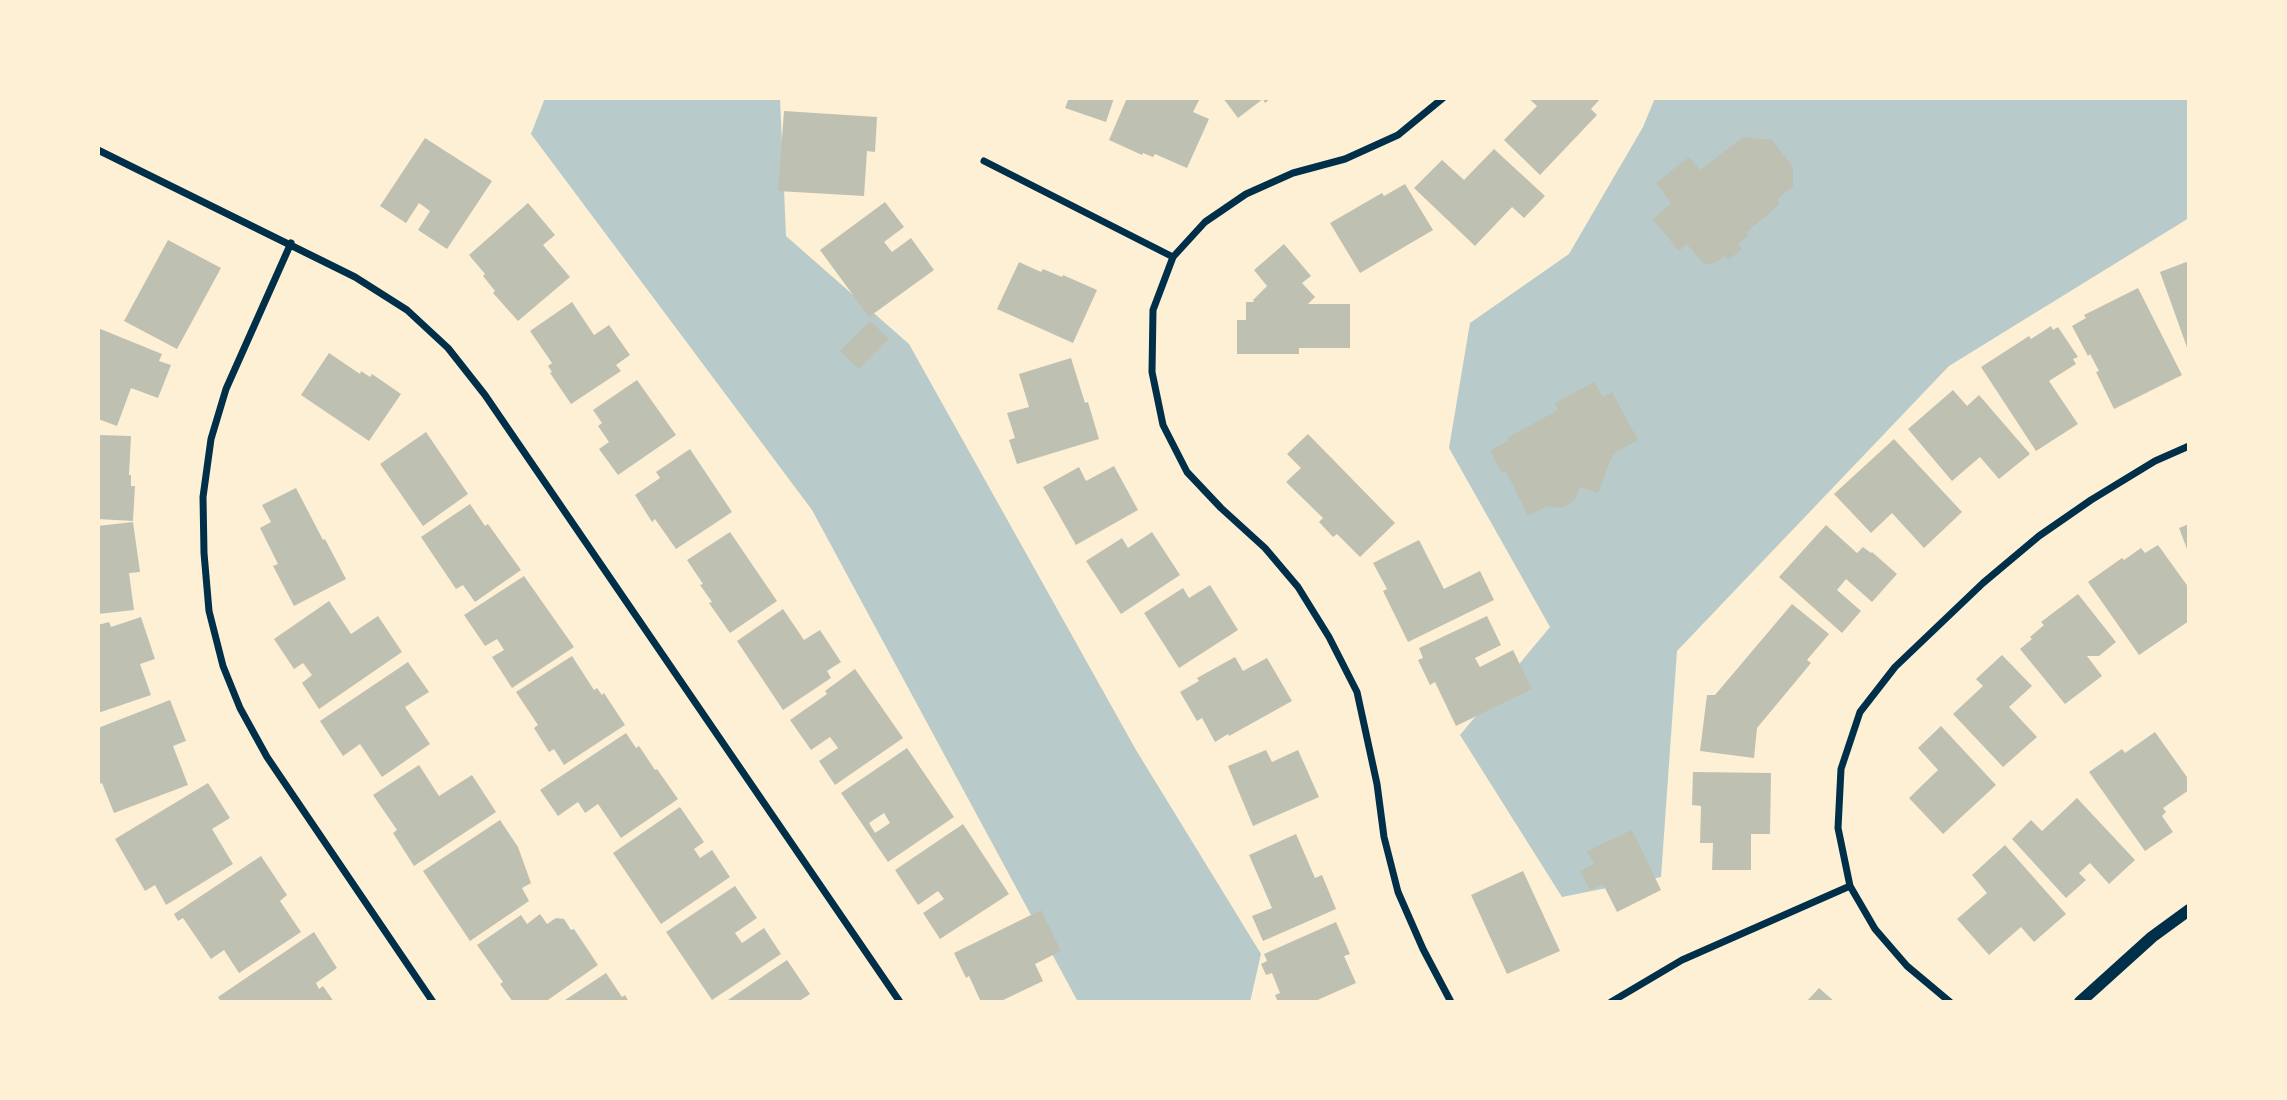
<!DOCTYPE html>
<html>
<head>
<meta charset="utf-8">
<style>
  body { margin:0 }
  #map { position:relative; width:2287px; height:1100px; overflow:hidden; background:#fdf0d5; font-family:Barlow,sans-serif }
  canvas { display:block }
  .frame { position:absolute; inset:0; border:100px solid #fdf0d5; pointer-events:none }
</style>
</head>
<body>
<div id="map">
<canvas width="2287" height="1100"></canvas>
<div class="frame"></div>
</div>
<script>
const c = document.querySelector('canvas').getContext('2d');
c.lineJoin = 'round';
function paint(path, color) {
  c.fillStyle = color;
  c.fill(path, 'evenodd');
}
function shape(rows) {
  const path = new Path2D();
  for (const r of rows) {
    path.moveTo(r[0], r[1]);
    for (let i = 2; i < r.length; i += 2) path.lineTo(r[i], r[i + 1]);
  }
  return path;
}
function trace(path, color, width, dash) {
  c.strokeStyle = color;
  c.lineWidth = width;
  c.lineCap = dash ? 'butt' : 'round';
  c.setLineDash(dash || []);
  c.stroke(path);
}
const green = shape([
  [545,98,780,98,786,236,909,344,1136,750,1261,954,1250,1002,1078,1002,812,510,531,134],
  [1655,98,2189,98,2189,218,1949,366,1677,651,1661,877,1562,897,1460,735,1550,627,1449,448,1470,323,1569,254,1643,127]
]);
const building = shape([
  [1069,98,1114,98,1106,122,1065,108],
  [1127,98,1200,98,1193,112,1209,119,1187,168,1155,154,1153,157,1143,153,1142,155,1109,140],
  [1223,98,1271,98,1265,103,1263,99,1238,118],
  [1528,98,1601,98,1591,109,1597,115,1540,175,1504,140,1537,106],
  [784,111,877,117,875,152,867,151,864,196,778,191],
  [1743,137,1772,140,1793,167,1793,187,1778,198,1779,205,1748,231,1748,236,1738,244,1742,249,1728,260,1724,256,1715,263,1704,264,1687,244,1679,251,1653,219,1671,203,1656,183,1689,157,1700,170],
  [425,138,492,181,447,249,418,230,430,211,419,203,406,223,380,206],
  [1494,149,1545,196,1524,218,1512,207,1475,246,1414,188,1442,160,1464,180],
  [1405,184,1433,230,1360,273,1330,223,1382,193,1384,196],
  [885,202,904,227,884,242,892,252,911,238,934,270,869,317,820,250],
  [528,203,555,235,543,245,570,277,518,321,493,293,495,291,483,276,485,274,469,255],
  [168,240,221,268,177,349,124,321],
  [1284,244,1311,276,1302,283,1315,297,1308,304,1350,304,1350,348,1299,348,1299,354,1237,354,1237,320,1246,320,1246,302,1254,302,1253,300,1267,286,1254,270],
  [2189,261,2189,353,2160,272],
  [1019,262,1041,272,1043,269,1062,277,1063,275,1097,290,1073,343,997,309],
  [2138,288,2182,375,2114,409,2096,372,2099,371,2090,354,2088,356,2072,326,2086,318,2084,315],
  [572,302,594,335,609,325,630,355,616,365,621,371,571,404,550,373,552,372,548,366,552,363,530,331],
  [870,321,889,339,859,369,840,351],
  [2051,326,2053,330,2058,327,2078,357,2073,359,2076,364,2049,381,2078,424,2036,451,1981,367,2029,336,2031,339],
  [98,328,162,354,159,361,171,365,158,398,131,388,117,426,98,419],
  [329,353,360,374,361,371,370,377,372,374,401,394,369,441,301,395],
  [1071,358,1085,403,1088,402,1099,439,1017,464,1009,440,1015,438,1007,413,1029,407,1019,374],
  [637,380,676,435,618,475,599,449,609,442,598,426,602,423,593,410],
  [1594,382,1603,397,1612,392,1638,440,1613,454,1598,493,1580,487,1575,499,1568,505,1559,508,1547,506,1528,516,1506,471,1502,473,1490,451,1508,441,1507,438,1558,410,1555,403],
  [1953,390,1967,406,1979,395,2030,454,1999,479,1980,457,1952,481,1908,429],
  [426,432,468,494,423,526,380,464],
  [1308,434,1395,523,1360,557,1337,534,1333,537,1319,522,1323,518,1286,482,1301,468,1287,454],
  [98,435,131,436,129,475,131,475,131,486,135,486,133,521,98,519],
  [1894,439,1962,512,1924,548,1892,513,1871,533,1834,494],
  [690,449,732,512,676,549,655,519,652,522,635,495,660,478,656,472],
  [1114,466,1138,510,1076,545,1043,487,1079,467,1086,481],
  [296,488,323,540,325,539,346,579,294,606,273,566,278,564,260,528,271,522,262,505],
  [470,504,485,526,488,524,521,570,475,602,463,585,456,589,421,537],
  [133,522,140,572,129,573,134,610,98,614,98,526],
  [2189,524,2189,554,2179,528],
  [1826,525,1857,553,1863,547,1871,553,1872,552,1897,574,1872,602,1846,579,1837,590,1861,611,1842,633,1779,577],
  [730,532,777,601,730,633,709,603,712,602,700,585,703,584,687,560],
  [1152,532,1180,575,1121,614,1086,561,1122,538,1128,548],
  [1419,540,1444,589,1480,571,1494,600,1408,642,1383,591,1387,589,1373,563],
  [2158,545,2189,588,2189,621,2139,655,2088,582,2122,558,2124,560,2141,548,2145,553],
  [524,576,574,647,512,688,492,657,504,650,497,639,485,646,464,615],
  [1210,585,1238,630,1179,668,1144,613,1183,588,1189,598],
  [2078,594,2116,642,2099,656,2087,656,2102,676,2065,704,2020,649,2032,639,2030,637,2044,625,2041,622],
  [329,601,351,634,378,616,402,652,319,709,302,683,312,675,303,663,294,669,274,639],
  [1792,604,1829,634,1807,660,1811,663,1757,728,1754,758,1700,751,1707,695,1715,695],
  [783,609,804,640,820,630,841,662,827,671,831,678,783,710,737,641],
  [1487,616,1501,645,1475,658,1480,667,1513,650,1532,689,1456,726,1435,682,1430,685,1418,660,1423,658,1419,648],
  [141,617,155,659,140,664,151,695,98,713,98,625,109,622,111,627],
  [2002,655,2032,686,2009,707,2037,737,2003,767,1953,714,1983,686,1976,679],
  [572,656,594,690,597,688,602,695,604,693,625,725,564,765,554,749,549,752,534,728,538,725,516,692],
  [1235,657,1243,671,1267,658,1292,701,1229,736,1228,734,1215,742,1202,718,1197,721,1180,692,1199,681,1197,678],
  [408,662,429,692,405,707,430,744,382,777,360,744,343,756,320,721],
  [855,669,903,738,835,785,819,761,838,748,830,737,811,750,790,720,827,694,825,691],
  [170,700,186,741,173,746,188,785,114,813,102,783,98,785,98,728],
  [1941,726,1996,785,1943,834,1909,798,1938,770,1918,748],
  [2155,732,2189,780,2189,790,2163,808,2166,812,2162,816,2173,832,2145,851,2089,772,2122,749,2125,753],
  [626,733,636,748,639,746,655,770,657,769,678,799,621,838,598,804,585,813,578,802,558,816,540,790],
  [907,748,954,817,888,862,841,793],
  [884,813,890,823,875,833,869,823],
  [1266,750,1272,762,1298,750,1319,797,1253,826,1228,766],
  [419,765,439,796,472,775,496,812,414,866,393,833,397,830,373,795],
  [1693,772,1771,773,1770,834,1751,834,1751,870,1712,870,1713,843,1700,843,1701,806,1692,805],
  [208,783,230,818,212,829,233,864,166,905,155,885,145,891,115,839],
  [2077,798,2135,860,2109,884,2090,863,2079,873,2086,880,2066,898,2012,839,2031,820,2042,831],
  [680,807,704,842,694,849,700,858,712,850,730,877,661,924,613,853],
  [500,820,518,847,531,883,522,888,529,901,470,941,423,871],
  [963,824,1009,894,940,939,923,913,944,899,938,891,918,905,895,870],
  [1632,830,1661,890,1617,912,1603,884,1590,890,1580,871,1594,864,1587,851],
  [1296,834,1315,878,1322,875,1336,909,1263,941,1252,916,1272,908,1249,855],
  [2005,845,2066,914,2034,942,2021,927,1989,955,1957,919,1987,893,1972,875],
  [261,856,287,895,280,901,301,932,239,973,224,950,211,959,183,918,178,921,174,914],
  [1523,871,1560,951,1507,974,1471,895],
  [735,886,757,918,735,933,742,943,764,928,781,954,712,1000,666,932],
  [1041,910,1061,951,1035,964,1043,981,999,1002,981,1002,969,976,966,978,954,953],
  [540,914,547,924,556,918,564,919,571,930,574,929,598,965,545,1002,513,1002,500,984,503,982,477,945,521,915,527,924],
  [1336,922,1350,954,1344,956,1356,983,1313,1002,1278,1002,1275,995,1280,993,1272,973,1266,975,1261,964,1267,961,1264,954],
  [314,932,337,968,316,983,319,989,323,986,334,1002,221,1002,218,997],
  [787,960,810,994,798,1002,725,1002],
  [606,973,622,997,625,995,629,1002,562,1002],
  [1819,988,1835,1002,1806,1002]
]);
const minor = shape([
  [1443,98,1398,135,1345,159,1293,173,1246,194,1205,222,1173,257,1153,310,1152,372,1163,425,1187,472,1221,508,1265,548,1298,587,1329,637,1357,692,1377,784,1384,837,1398,892,1423,949,1451,1002],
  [98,150,355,277,407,310,448,348,485,395,900,1002],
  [984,161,1173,257],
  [291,243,226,389,211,439,203,497,204,553,209,611,223,666,240,708,267,757,433,1002],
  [1611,1002,1682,960,1850,886],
  [1950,1002,1907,966,1875,929,1850,886,1838,828,1841,769,1860,712,1895,667,1983,583,2039,536,2091,500,2155,461,2189,446]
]);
const tertiary = shape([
  [2080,1002,2152,937,2189,910]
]);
paint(green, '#b9caca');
paint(building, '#bec0b2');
trace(minor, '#003049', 7);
trace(tertiary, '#003049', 12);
</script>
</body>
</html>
